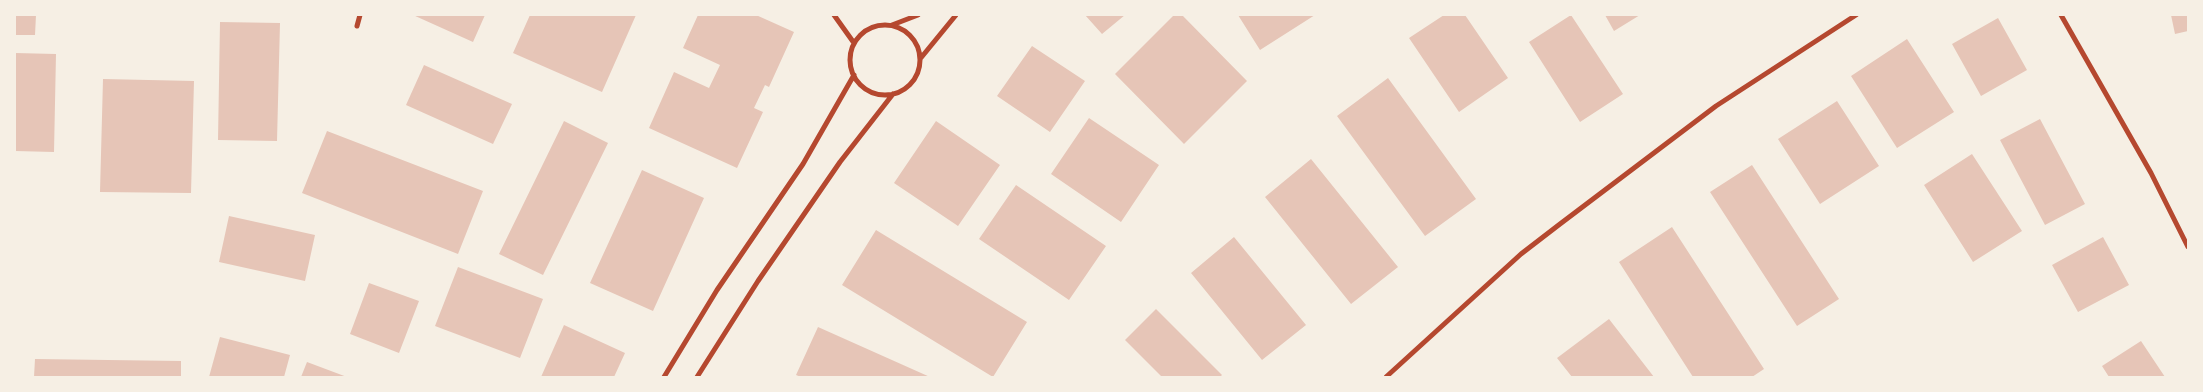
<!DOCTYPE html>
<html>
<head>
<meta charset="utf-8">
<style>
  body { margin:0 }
  #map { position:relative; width:2203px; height:392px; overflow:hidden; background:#f6efe4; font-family:Commissioner,sans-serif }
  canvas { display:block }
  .frame { position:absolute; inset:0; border:16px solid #f6efe4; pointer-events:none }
</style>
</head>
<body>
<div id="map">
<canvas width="2203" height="392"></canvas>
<div class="frame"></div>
</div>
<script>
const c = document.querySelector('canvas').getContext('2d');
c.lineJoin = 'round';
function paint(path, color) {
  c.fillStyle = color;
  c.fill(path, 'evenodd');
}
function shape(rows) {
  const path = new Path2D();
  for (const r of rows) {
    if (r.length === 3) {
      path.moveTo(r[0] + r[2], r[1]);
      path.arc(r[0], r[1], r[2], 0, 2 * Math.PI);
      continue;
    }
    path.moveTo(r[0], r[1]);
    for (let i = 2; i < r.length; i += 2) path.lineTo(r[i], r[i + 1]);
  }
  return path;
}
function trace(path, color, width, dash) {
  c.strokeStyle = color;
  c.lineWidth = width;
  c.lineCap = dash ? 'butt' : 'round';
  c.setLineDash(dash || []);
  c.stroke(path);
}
const building = shape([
  [15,15,36,15,35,35,15,35],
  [413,15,485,15,473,42],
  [530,15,636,15,602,92,513,53],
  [698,15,756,15,794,32,769,87,765,85,754,108,763,112,737,168,649,128,674,72,709,88,720,65,683,48],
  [1085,15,1125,15,1102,34],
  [1174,15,1182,15,1247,81,1184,144,1115,74],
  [1238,15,1315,15,1260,50],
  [1444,15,1465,15,1508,78,1459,112,1409,38],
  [1571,15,1623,94,1580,122,1529,42],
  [1605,15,1640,15,1614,31],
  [2171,15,2188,15,2188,31,2175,34],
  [1998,18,2027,70,1981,96,1952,44],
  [220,22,280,23,277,141,218,140],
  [1907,39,1954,112,1897,148,1851,76],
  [1032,46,1085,81,1050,132,997,96],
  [15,53,56,54,54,152,15,151],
  [424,65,512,104,493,144,406,105],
  [1388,78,1476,199,1425,236,1337,116],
  [103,79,194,81,191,193,100,192],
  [1837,101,1879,166,1820,204,1778,139],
  [1089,118,1159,165,1121,222,1051,174],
  [2040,119,2085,204,2045,225,2000,140],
  [564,121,608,143,543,275,499,254],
  [936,121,1000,165,958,226,894,183],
  [327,131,483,191,458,254,302,193],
  [1972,154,2022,231,1973,262,1924,185],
  [1311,159,1398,267,1351,304,1265,197],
  [1752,165,1839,299,1797,326,1710,192],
  [642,170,704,198,653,311,590,283],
  [1016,185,1106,246,1069,300,979,239],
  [229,216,315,235,305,281,219,262],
  [1672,227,1764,369,1752,377,1693,377,1619,262],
  [876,230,1027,322,993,377,842,285],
  [1234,237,1306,325,1262,360,1191,273],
  [2103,237,2129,285,2078,312,2052,265],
  [458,267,543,299,520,358,435,326],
  [369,283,419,301,399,353,350,334],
  [1156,309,1222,375,1220,377,1162,377,1125,340],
  [1609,319,1654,377,1572,377,1557,358],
  [564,325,625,353,614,377,541,377],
  [818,327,930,377,801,377,796,375],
  [220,337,290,355,284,377,209,377],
  [2141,341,2165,377,2109,377,2102,366],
  [35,359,181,361,181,377,34,377],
  [307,362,347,377,301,377]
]);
const minor = shape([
  [834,15,854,43],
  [2061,15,2151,173,2188,247],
  [892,25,918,15],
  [885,60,35],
  [357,26,360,15],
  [920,59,956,15],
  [664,377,717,290,803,164,854,75],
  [697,377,758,281,840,162,893,94],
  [1386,377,1521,254,1560,224,1716,106,1856,15]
]);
paint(building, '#e6c5b7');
trace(minor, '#b5482f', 5);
</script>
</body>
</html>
